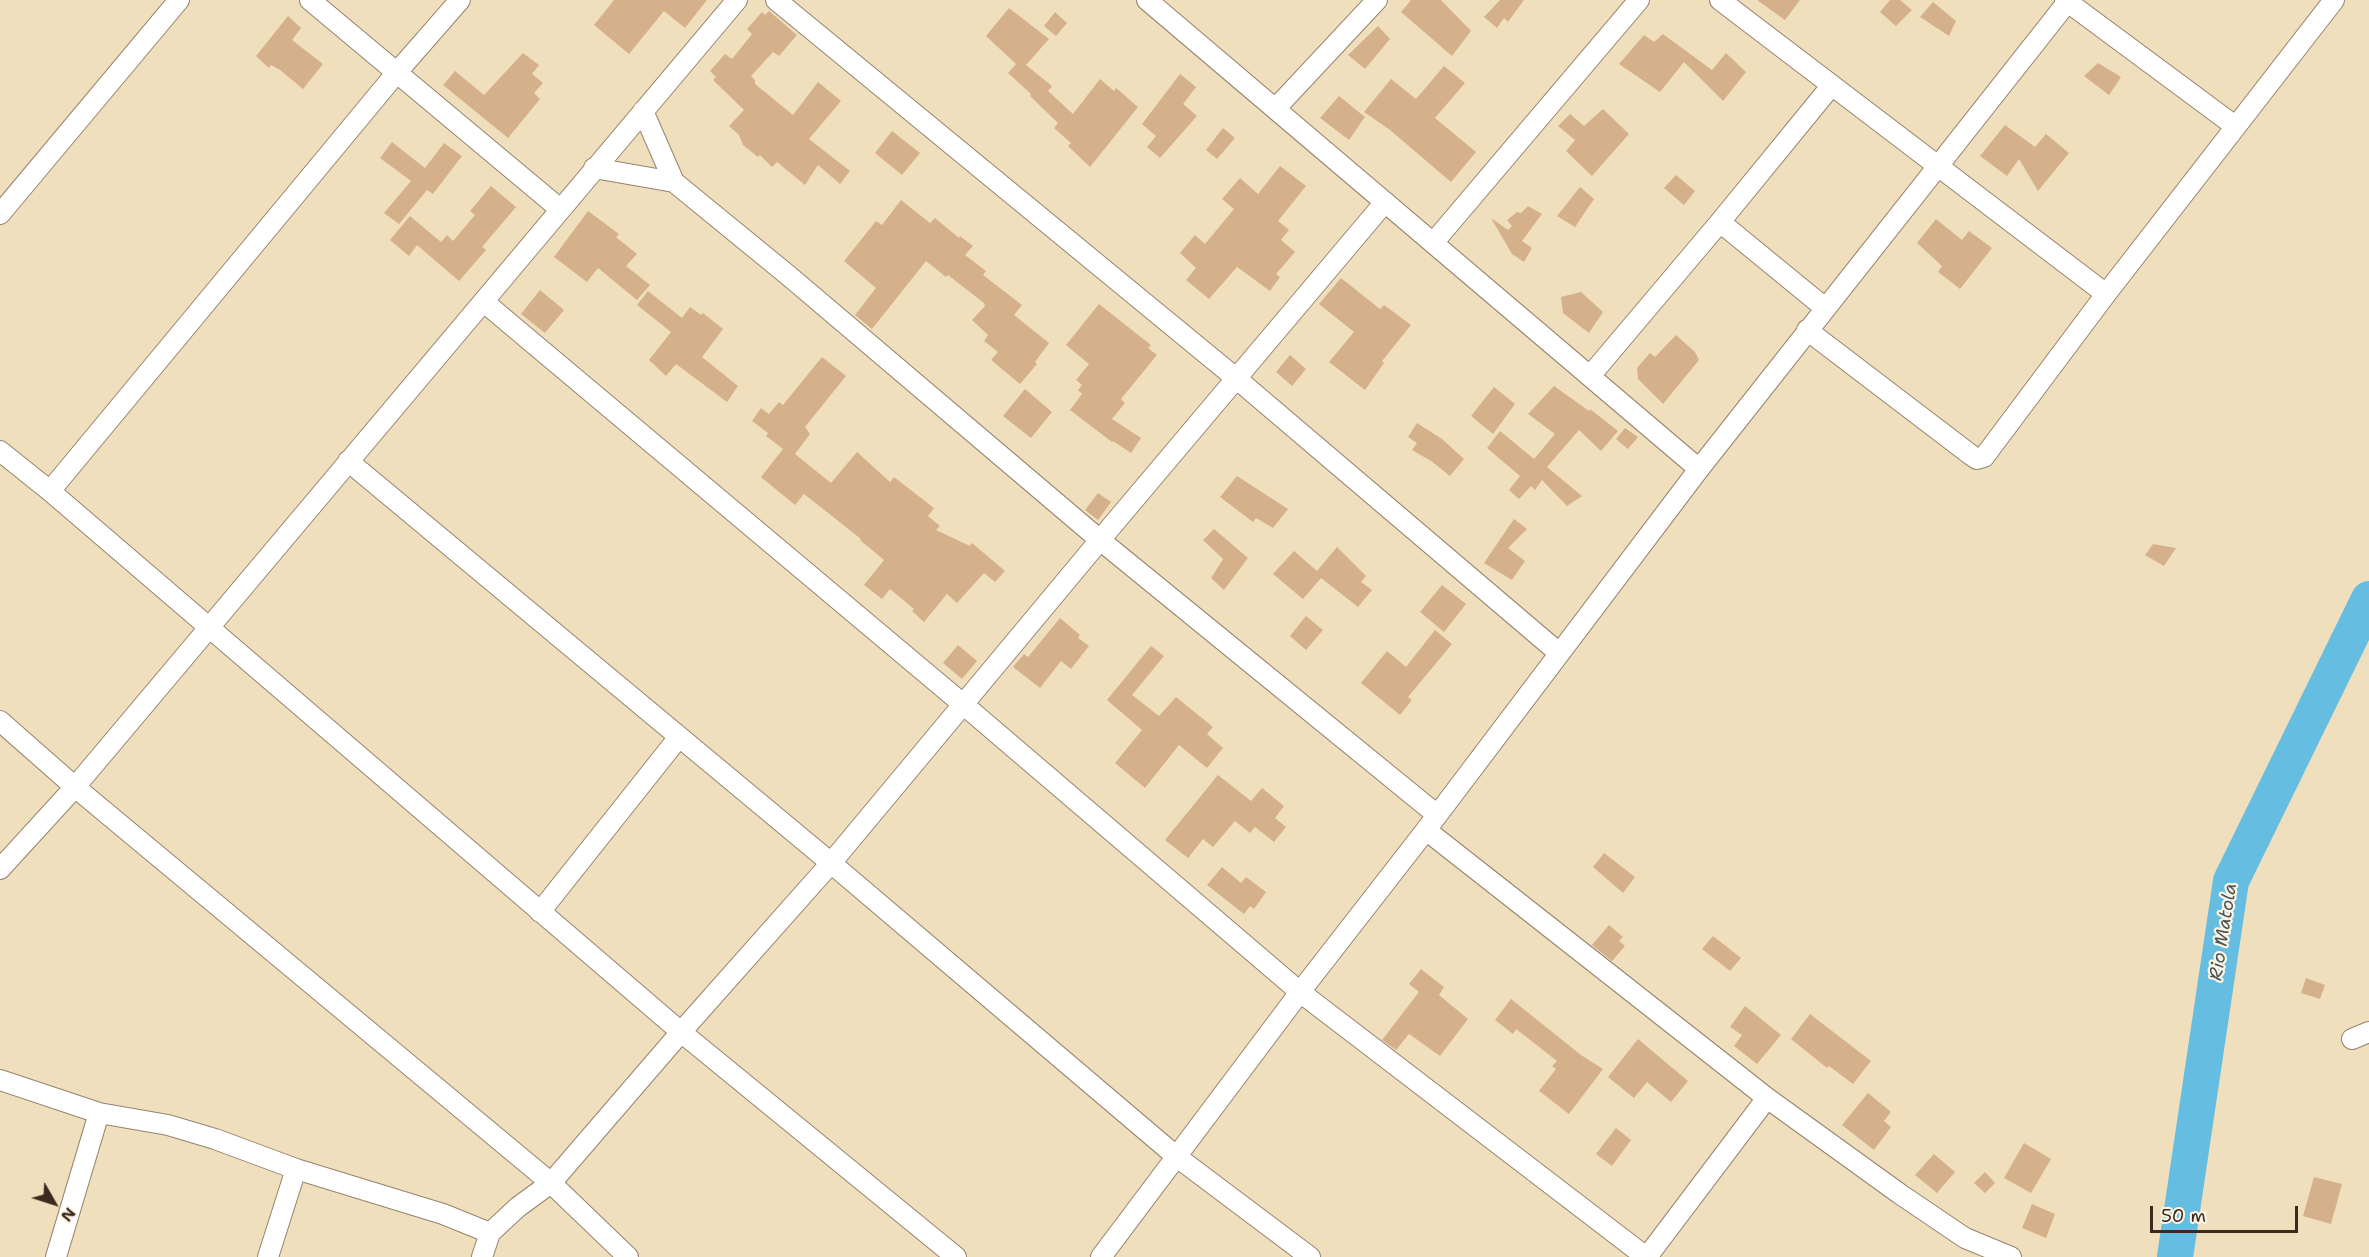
<!DOCTYPE html>
<html>
<head>
<meta charset="utf-8">
<style>
  body { margin:0 }
  #map { position:relative; width:2369px; height:1257px; overflow:hidden; background:#efdfbd; font-family:"Shantell Sans",sans-serif }
  canvas { display:block }
  .north { position:absolute; left:24px; top:1173px; width:60px; height:60px; -webkit-text-stroke:4px #fcf5e5; paint-order:stroke; rotate:129deg; font-size:16px; font-weight:700; line-height:24px; text-align:center; color:#3b2a1e }
  .north::after { content:''; display:block; margin:auto; width:21px; height:27px; background:#3b2a1e; clip-path:polygon(50% 0,100% 100%,50% 72%,0 100%) }
  .scale { position:absolute; left:2150px; top:1206px; width:148px; height:27px; box-sizing:border-box; border:3px solid #3b2a1e; border-top:0; padding-left:8px; font-size:18px; line-height:21px; white-space:nowrap; color:#3b2a1e; -webkit-text-stroke:4px #fcf5e5; paint-order:stroke }
</style>
</head>
<body>
<div id="map">
<canvas width="2369" height="1257"></canvas>
<div class="north">N</div>
<div class="scale">50 m</div>
</div>
<script>
const c = document.querySelector('canvas').getContext('2d');
c.lineJoin = 'round';
function shape(rows) {
  const path = new Path2D();
  for (const r of rows) {
    path.moveTo(r[0], r[1]);
    for (let i = 2; i < r.length; i += 2) path.lineTo(r[i], r[i + 1]);
  }
  return path;
}
function trace(path, color, width, dash) {
  c.strokeStyle = color;
  c.lineWidth = width;
  c.lineCap = dash ? 'butt' : 'round';
  c.setLineDash(dash || []);
  c.stroke(path);
}
function paint(path, color) {
  c.fillStyle = color;
  c.fill(path, 'evenodd');
}
function label(font, color, halo, rows, align = 'center') {
  c.font = font + ' "Shantell Sans",sans-serif';
  c.lineWidth = 4.5;
  c.setLineDash([]);
  c.textBaseline = 'middle';
  c.strokeStyle = halo;
  c.fillStyle = color;
  for (const [text, x, y, turn = 0] of rows) {
    c.save();
    c.translate(x, y);
    c.rotate((+turn || 0) * Math.PI / 180);
    c.textAlign = isNaN(turn) ? turn : align;
    if (halo) c.strokeText(text, 0, 0);
    c.fillText(text, 0, 0);
    c.restore();
  }
}
const river = shape([
  [2175,1257,2231,881,2369,599]
]);
const building = shape([
  [614,0,707,0,685,28,664,11,629,54,594,25],
  [1411,0,1441,0,1471,31,1452,56,1401,12],
  [1500,0,1524,0,1508,22,1504,18,1497,28,1484,17],
  [1757,0,1800,0,1785,20],
  [1890,0,1900,0,1912,10,1896,26,1880,12],
  [1933,2,1956,21,1949,36,1920,17],
  [1009,8,1049,39,1026,65,1052,86,1048,91,1073,114,1100,79,1114,91,1116,88,1138,107,1090,167,1068,146,1071,143,1054,128,1058,123,1030,96,1031,94,1008,73,1016,64,986,36],
  [769,11,797,35,779,56,773,52,751,76,755,80,755,84,793,115,818,82,841,101,809,139,850,171,840,184,818,165,805,185,777,162,772,167,760,155,758,157,743,145,739,135,729,126,744,110,713,80,716,77,710,71,725,54,732,59,752,34,747,29,762,12,765,15],
  [1055,12,1067,23,1056,36,1044,26],
  [288,16,301,28,292,40,323,64,303,89,280,70,271,65,269,68,256,56],
  [1378,26,1390,39,1365,69,1348,55],
  [1663,34,1712,70,1726,53,1746,72,1723,101,1684,62,1660,92,1619,64,1644,35,1654,42],
  [523,53,539,65,532,74,543,83,534,93,540,99,508,138,443,85,455,71,484,95],
  [2098,63,2121,77,2109,95,2084,76],
  [1444,66,1465,83,1435,118,1476,152,1451,182,1390,130,1364,112,1391,79,1416,99],
  [1180,74,1196,87,1183,104,1197,116,1160,158,1147,147,1156,136,1142,124],
  [1339,96,1365,117,1349,140,1320,118],
  [1603,109,1629,134,1592,176,1566,151,1575,140,1558,126,1570,114,1584,126],
  [2005,125,2035,147,2046,134,2069,153,2038,191,2019,159,2007,176,1980,156],
  [1223,128,1235,138,1217,159,1206,150],
  [892,131,920,153,902,175,875,153],
  [392,142,425,168,444,143,462,156,433,194,427,190,399,224,384,213,411,181,380,158],
  [1280,166,1306,186,1278,221,1289,230,1281,240,1295,252,1276,274,1280,277,1270,291,1237,267,1209,299,1186,280,1196,268,1180,253,1195,235,1205,244,1234,209,1222,199,1240,178,1258,194],
  [1676,175,1695,191,1684,205,1664,188],
  [491,186,516,207,482,247,486,250,459,281,417,245,409,256,390,240,410,216,441,242,447,235,453,241,475,215,470,211],
  [1580,187,1594,199,1575,227,1557,216],
  [901,200,930,223,935,218,959,238,960,236,973,246,965,255,986,271,983,275,1022,305,1014,315,1049,343,1035,362,1037,364,1020,384,991,360,998,352,984,341,988,335,972,320,985,306,984,303,948,275,946,277,926,261,872,329,855,315,876,288,844,261,876,221,882,225],
  [1528,206,1542,214,1522,241,1532,248,1524,262,1512,254,1491,218,1508,230,1512,226,1507,220,1517,212,1521,213],
  [588,211,619,234,616,237,637,254,626,266,650,285,637,300,598,268,587,282,554,257],
  [1936,219,1962,240,1969,231,1992,248,1960,289,1938,272,1942,266,1917,243],
  [1341,278,1380,309,1384,305,1411,325,1382,361,1384,363,1365,390,1329,362,1354,332,1319,304],
  [540,290,564,310,545,333,521,314],
  [648,291,682,318,690,307,701,315,703,313,723,329,702,357,738,386,727,402,676,364,666,376,649,360,671,332,637,305],
  [1581,292,1603,312,1589,333,1563,313,1561,297],
  [1099,304,1151,345,1148,348,1157,355,1121,399,1125,403,1112,419,1141,438,1131,453,1113,441,1112,442,1070,410,1082,394,1078,390,1082,385,1076,380,1089,364,1066,345],
  [1676,335,1695,352,1699,360,1663,404,1638,379,1637,368,1650,353,1655,357],
  [1290,355,1306,369,1292,386,1276,372],
  [822,357,846,376,805,427,810,434,795,454,831,483,857,452,890,482,894,477,934,508,928,516,940,526,936,530,970,546,972,543,1005,571,995,582,984,573,957,603,947,594,924,622,912,611,914,609,890,589,882,599,864,585,884,560,860,540,861,539,804,494,795,505,761,477,783,449,766,436,768,433,752,421,761,408,769,414,779,402,783,405],
  [1554,386,1589,411,1590,409,1618,431,1601,451,1579,430,1547,467,1582,496,1567,506,1542,480,1535,490,1531,486,1519,499,1509,490,1520,476,1487,448,1500,431,1534,459,1555,434,1528,414],
  [1494,387,1515,404,1493,434,1471,416],
  [1025,389,1052,412,1031,438,1003,416],
  [1417,423,1442,439,1464,459,1450,476,1431,461,1412,450,1417,443,1408,437],
  [1625,428,1638,437,1628,449,1616,439],
  [1237,476,1288,509,1273,528,1256,518,1253,522,1220,497],
  [1098,493,1111,502,1098,520,1085,510],
  [1514,519,1527,529,1508,548,1525,561,1512,580,1484,563],
  [1214,529,1248,558,1224,590,1211,578,1223,559,1203,540],
  [2153,544,2176,548,2164,566,2145,555],
  [1337,547,1366,576,1361,582,1372,590,1358,607,1321,578,1303,599,1273,574,1294,551,1317,571],
  [1442,585,1466,604,1444,632,1420,612],
  [1306,616,1323,630,1306,650,1290,636],
  [1060,618,1080,635,1078,638,1089,646,1071,669,1061,661,1040,688,1013,667,1024,654,1028,657],
  [1435,630,1452,644,1408,697,1412,700,1400,715,1361,683,1387,651,1406,667],
  [958,645,977,661,962,679,943,663],
  [1151,646,1164,656,1132,695,1159,716,1176,697,1213,727,1207,734,1223,748,1207,768,1179,745,1145,788,1115,763,1142,730,1107,700],
  [1218,775,1251,801,1262,788,1284,806,1275,818,1286,827,1274,842,1255,827,1250,833,1235,821,1213,847,1203,839,1188,858,1165,840],
  [1604,853,1635,877,1623,893,1593,867],
  [1222,867,1241,883,1246,877,1266,892,1254,909,1250,906,1244,914,1207,885],
  [1609,925,1623,937,1619,941,1625,946,1612,961,1592,945],
  [1713,936,1741,958,1730,971,1702,949],
  [1421,969,1444,987,1439,995,1468,1019,1440,1056,1409,1034,1396,1050,1382,1040,1419,992,1409,984],
  [2306,978,2325,985,2320,999,2301,993],
  [1511,999,1581,1055,1603,1069,1569,1114,1539,1091,1556,1069,1552,1066,1557,1061,1516,1029,1513,1034,1495,1020],
  [1745,1006,1781,1035,1757,1064,1734,1046,1742,1035,1730,1027],
  [1810,1014,1871,1061,1853,1084,1829,1066,1827,1068,1791,1039],
  [1638,1039,1688,1081,1671,1102,1647,1082,1634,1098,1608,1077],
  [1868,1093,1891,1112,1884,1121,1891,1127,1874,1150,1842,1125],
  [1616,1128,1631,1140,1612,1166,1596,1154],
  [2024,1143,2051,1159,2031,1193,2004,1178],
  [1934,1154,1955,1172,1937,1193,1915,1175],
  [1985,1172,1995,1183,1985,1193,1974,1183],
  [2314,1177,2342,1184,2331,1224,2303,1216],
  [2032,1204,2055,1214,2046,1238,2022,1228]
]);
const minor = shape([
  [310,0,560,209],
  [776,0,1237,379,1559,653],
  [1147,0,1699,469],
  [1720,0,2106,294],
  [2065,0,2235,126],
  [1276,108,1377,0],
  [643,111,674,182,789,276,1100,540,1436,814],
  [594,168,674,182],
  [0,214,179,0],
  [1720,222,1825,308],
  [1433,243,1639,0],
  [484,302,964,705,1300,992,1646,1257],
  [1807,330,1971,455,1977,459,1984,457,2106,294,2334,0],
  [1590,376,1720,222,1832,85],
  [0,451,50,491,681,1032,956,1257],
  [348,461,831,863,1177,1157,1310,1257],
  [50,491,398,71,460,0],
  [0,721,75,787,551,1183,628,1257],
  [1426,830,1767,1098],
  [0,869,75,787,737,0],
  [540,912,679,737],
  [2352,1039,2369,1032],
  [0,1080,99,1113],
  [56,1257,99,1113,168,1125,215,1139,296,1169,443,1214,490,1233],
  [268,1257,296,1169],
  [482,1257,490,1233,518,1207,551,1183,681,1032,831,863,1100,540,1385,202],
  [1101,1257,1300,992,1426,830,1699,469,2069,0],
  [1647,1257,1767,1098,1900,1194,1965,1238,2011,1257]
]);
const waterNames = [
  ["Rio Matola",2224,932,-81]
];
trace(river, '#65bee2', 36);
paint(building, '#d5b18b');
trace(minor, '#95846e', 22);
trace(minor, '#fff', 20);
label('italic 18px', '#485659', '#fcf5e5', waterNames);
</script>
</body>
</html>
